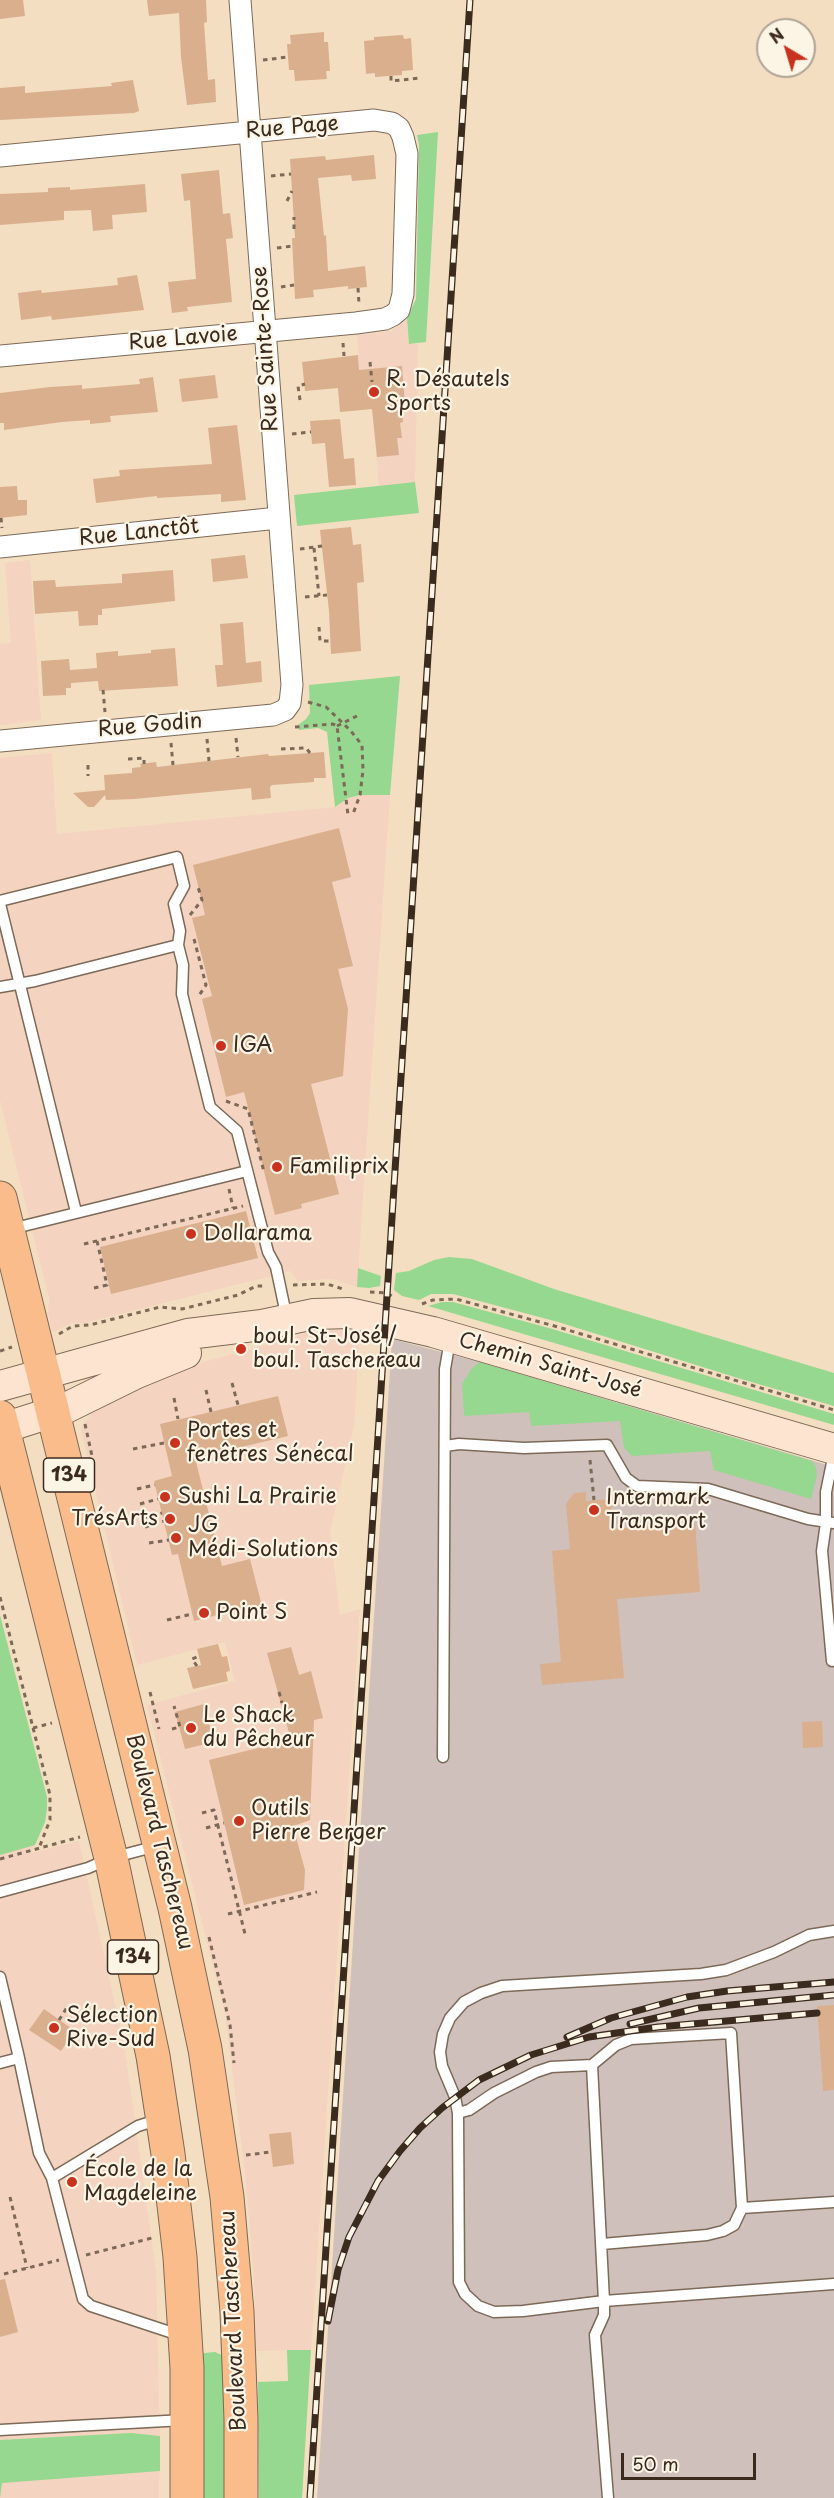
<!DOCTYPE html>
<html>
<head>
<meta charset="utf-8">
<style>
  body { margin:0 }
  #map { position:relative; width:834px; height:2498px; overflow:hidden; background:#f4dec1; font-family:"Playpen Sans",sans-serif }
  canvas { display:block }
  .north { position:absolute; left:756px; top:18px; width:60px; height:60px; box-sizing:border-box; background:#fcf5e5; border:2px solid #afa495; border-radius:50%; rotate:322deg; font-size:16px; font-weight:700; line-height:24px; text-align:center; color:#3b2a1e }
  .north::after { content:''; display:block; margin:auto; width:21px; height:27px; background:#c8321e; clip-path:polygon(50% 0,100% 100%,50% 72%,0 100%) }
  .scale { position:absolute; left:621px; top:2453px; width:135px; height:27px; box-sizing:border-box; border:3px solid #3b2a1e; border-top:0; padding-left:8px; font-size:18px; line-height:21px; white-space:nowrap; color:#3b2a1e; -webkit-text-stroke:4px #fcf5e5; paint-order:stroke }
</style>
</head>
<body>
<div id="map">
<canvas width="834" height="2498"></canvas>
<div class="north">N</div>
<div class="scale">50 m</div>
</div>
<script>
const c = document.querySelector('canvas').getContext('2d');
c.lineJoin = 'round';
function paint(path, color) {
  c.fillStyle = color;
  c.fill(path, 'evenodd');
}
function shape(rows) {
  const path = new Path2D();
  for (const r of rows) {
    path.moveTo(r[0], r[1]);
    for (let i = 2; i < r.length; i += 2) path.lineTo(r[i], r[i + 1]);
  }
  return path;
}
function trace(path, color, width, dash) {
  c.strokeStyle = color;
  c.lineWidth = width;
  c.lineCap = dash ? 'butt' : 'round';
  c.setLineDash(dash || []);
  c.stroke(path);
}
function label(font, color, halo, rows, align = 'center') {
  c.font = font + ' "Playpen Sans",sans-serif';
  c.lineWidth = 4.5;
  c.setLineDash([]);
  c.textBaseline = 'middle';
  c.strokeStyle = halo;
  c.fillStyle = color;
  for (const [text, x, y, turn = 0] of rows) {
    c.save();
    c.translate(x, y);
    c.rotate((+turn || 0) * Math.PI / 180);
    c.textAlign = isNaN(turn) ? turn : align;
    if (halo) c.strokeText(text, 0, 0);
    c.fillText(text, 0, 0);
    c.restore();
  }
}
const built = shape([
  [407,318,409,344,418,344,415,482,379,486,372,409,340,412,338,391,361,389,357,335,391,331],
  [30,560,41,720,0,725,0,644,11,643,5,563],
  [52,753,57,834,335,807,348,798,360,795,390,795,357,1287,332,1279,297,1281,291,1271,84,1323,72,1323,53,1332,52,1330,48,1314,49,1299,0,1100,0,758],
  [342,1329,360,1330,354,1426,330,1532,340,1615,360,1609,311,2350,255,2351,254,2280,245,2172,225,2014,147,1705,235,1681,225,1642,137,1665,81,1430,84,1422,97,1409,158,1375,306,1333],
  [0,1615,47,1797,45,1822,31,1853,79,1841,125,2050,156,2271,160,2442,159,2498,0,2498]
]);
const industrial = shape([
  [392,1339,480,1362,834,1467,834,2498,317,2498]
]);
const green = shape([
  [438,132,426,342,409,344,407,318,416,299,419,145,417,135],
  [415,482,419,513,297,526,294,495],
  [400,676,390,795,360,795,348,798,335,807,327,732,318,728,299,730,298,725,306,719,310,713,309,685],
  [449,1257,472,1259,554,1289,834,1373,834,1406,741,1379,558,1322,453,1294,431,1294,419,1300,402,1296,394,1290,396,1273,409,1271,434,1260],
  [358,1268,381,1276,380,1286,369,1288,357,1287],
  [442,1302,453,1302,549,1328,834,1414,834,1425,428,1306],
  [480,1362,812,1461,816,1467,817,1476,811,1499,714,1470,710,1451,632,1456,624,1448,620,1421,531,1426,529,1412,464,1416,462,1384,472,1368],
  [0,1615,47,1797,47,1809,45,1822,35,1845,0,1855],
  [287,2350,311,2350,302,2498,259,2498,258,2382,288,2381],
  [215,2352,226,2357,230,2498,199,2498,200,2357,204,2353],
  [131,2433,160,2436,160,2471,2,2483,0,2498,0,2440]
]);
const building = shape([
  [0,0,23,0,25,16,0,19],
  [147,0,206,0,207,22,204,23,208,80,215,79,216,102,187,105,181,57,179,13,149,16],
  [324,32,324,42,328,42,330,71,326,71,327,79,295,81,294,70,289,70,287,44,291,44,290,35],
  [403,35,404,39,411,38,413,70,402,71,402,75,375,77,375,73,366,74,364,41,374,40,374,37],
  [133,80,139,111,134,113,0,120,0,88,25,86,25,93,112,86,111,83],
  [374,155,376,179,352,181,351,175,318,178,324,236,326,235,328,271,365,266,367,287,348,289,348,286,313,290,314,297,295,299,292,238,295,238,290,159,325,156,326,160],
  [219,170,223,214,230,213,233,238,226,239,232,302,187,307,188,311,172,313,168,282,196,279,190,200,184,201,181,174],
  [145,184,147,212,112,215,113,229,93,231,91,210,64,211,64,220,0,225,0,194,48,192,48,188,70,187,70,190],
  [137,275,144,310,52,320,51,316,21,320,18,293,41,290,42,293,118,285,117,278],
  [358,355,359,370,402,366,405,404,402,405,403,422,400,423,402,438,397,438,399,455,377,457,372,409,340,412,338,388,305,391,302,362],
  [215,375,218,398,182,402,179,379],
  [153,377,158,412,110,416,111,422,90,424,90,420,62,422,4,430,4,423,0,423,0,393,50,387,82,385,82,389,140,384,139,379],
  [340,419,344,459,354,458,356,485,329,487,325,443,312,444,310,421],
  [237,425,246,500,221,502,221,494,157,498,157,496,96,503,93,479,120,476,119,470,212,464,208,428],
  [17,486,18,500,27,500,27,515,0,518,0,487],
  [351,527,353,545,361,544,364,582,357,583,361,651,331,654,329,611,320,530],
  [245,555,248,578,213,582,211,559],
  [173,570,175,601,102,609,102,615,98,615,98,625,79,626,78,611,35,614,33,581,55,580,56,587,122,583,122,574],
  [243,622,246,663,261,661,262,682,217,687,215,665,223,665,220,624],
  [175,648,178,686,99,691,98,681,71,683,71,688,66,688,66,695,43,696,41,661,69,659,70,670,97,668,96,653,118,651,118,656,151,653,151,650],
  [324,752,326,778,314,778,314,782,272,785,270,787,271,798,252,800,251,788,134,799,106,800,105,795,94,807,88,807,73,793,105,790,104,775,132,773,132,768,141,767,140,764,156,762,157,767,268,754,269,756],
  [339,828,351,877,332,882,353,966,338,969,348,1009,343,1076,311,1084,339,1194,301,1204,302,1208,275,1215,244,1092,226,1097,202,999,212,996,192,918,205,915,193,865],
  [246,1211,258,1258,111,1294,100,1247],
  [278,1396,288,1436,195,1458,222,1566,250,1559,262,1606,248,1613,233,1611,194,1621,178,1554,172,1555,154,1481,172,1476,160,1424],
  [586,1492,586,1501,611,1499,613,1529,695,1522,700,1592,617,1599,624,1678,542,1685,540,1664,561,1662,552,1551,570,1549,566,1504,574,1493],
  [218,1644,222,1657,227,1656,230,1671,226,1672,228,1681,193,1689,187,1668,201,1665,197,1649],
  [291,1647,299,1675,311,1671,323,1718,314,1720,310,1820,293,1826,305,1870,304,1890,244,1905,209,1760,291,1740,267,1653],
  [204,1704,214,1742,185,1749,175,1712],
  [822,1721,823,1747,803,1748,802,1722],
  [834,2005,834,2090,823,2091,817,2006],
  [44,2009,75,2031,61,2051,29,2030],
  [291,2132,294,2164,273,2167,269,2134],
  [5,2279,18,2332,0,2337,0,2280]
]);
const path = shape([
  [263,60,288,57],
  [391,76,391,81,421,78],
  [271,176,291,174],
  [287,201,292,191],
  [294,229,294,217],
  [277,248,293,246],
  [281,287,294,285],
  [358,288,359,304],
  [343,343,344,356],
  [370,362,372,382],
  [300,400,298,386,305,384],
  [292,434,311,432],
  [1,518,2,528],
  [314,548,319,596],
  [300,549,322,546],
  [305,597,327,595],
  [319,627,320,641,330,641],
  [103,690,105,712],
  [308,702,326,707,350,730,362,745,363,770,360,795,353,814],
  [337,726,357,716],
  [295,727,333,724,337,726,348,815],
  [236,738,238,757],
  [207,739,209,761],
  [171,743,173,765],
  [281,749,306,748,310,753],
  [128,759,144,758,144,764],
  [88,765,88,776],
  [190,915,202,900,198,887],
  [194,939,206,985,198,997],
  [226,1101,248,1109,264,1172],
  [229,1189,233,1208],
  [84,1244,243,1206],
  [293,1285,327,1284,343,1289],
  [94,1288,107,1285,97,1241],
  [370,1292,387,1293,395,1298],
  [422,1304,433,1300,456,1299,558,1327,834,1410],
  [59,1334,73,1326,90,1325,160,1307,182,1309,238,1295,256,1286,265,1286],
  [0,1351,12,1347],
  [232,1383,238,1405],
  [206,1390,211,1412],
  [174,1398,178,1419],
  [85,1424,92,1456],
  [133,1449,164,1443],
  [590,1460,594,1500],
  [137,1489,155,1485],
  [140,1504,158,1499],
  [143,1518,162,1513],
  [145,1527,164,1521],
  [149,1543,169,1540],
  [0,1597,50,1795,50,1820,39,1848],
  [167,1620,192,1614],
  [197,1666,192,1659,199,1656],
  [150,1692,159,1729],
  [279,1692,282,1703],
  [33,1728,52,1723],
  [172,1729,180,1727,174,1706],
  [202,1813,214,1810,245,1934],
  [206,1828,224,1823],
  [0,1859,80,1837],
  [228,1914,317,1892],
  [209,1937,230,2025,234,2063],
  [59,2020,68,2006],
  [246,2155,271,2152],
  [10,2197,27,2268],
  [86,2255,152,2238],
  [4,2274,59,2260]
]);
const lane = shape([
  [0,901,177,857,184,886,174,904,180,931,178,945],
  [0,904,76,1212],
  [0,987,35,981,178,945,183,965,182,994,210,1107,237,1131,268,1252,276,1267,287,1319],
  [11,1229,247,1171],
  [445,1446,459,1444,524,1448,607,1445,626,1478,637,1486,708,1489,808,1519,834,1523],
  [832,1661,822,1551,826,1523,826,1492,834,1453],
  [443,1757,445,1369,450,1340],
  [0,1892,88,1868,111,1858,157,1846],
  [834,1931,809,1935,774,1952,726,1970,701,1974,502,1986,481,1993,464,2002,450,2018,443,2034,440,2052,442,2066,455,2097,458,2113,459,2282,465,2294,478,2306,494,2312,523,2311,604,2301,834,2284],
  [0,1977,19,2058,0,2063],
  [19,2058,39,2153,52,2178,83,2299,91,2306,182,2336],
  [592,2065,616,2045,631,2039,731,2033,742,2208],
  [458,2113,469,2110,494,2093,536,2072,551,2067,592,2065,604,2301,604,2315,595,2335,608,2498],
  [52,2178,138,2126,160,2119],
  [602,2244,707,2235,723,2231,734,2225,742,2208,834,2202],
  [0,2430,184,2420]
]);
const street = shape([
  [0,156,374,120,392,123,399,128,403,137,407,154,403,294,399,310,393,315,385,319,356,323,0,356],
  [0,547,278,518],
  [0,741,273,715,285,710,290,703,292,685,240,0]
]);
const secondary = shape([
  [0,1386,188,1334,262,1325,314,1314,350,1313,433,1332,834,1449],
  [0,1429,66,1408,137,1373,186,1353]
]);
const primary = shape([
  [0,1198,175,1908,205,2049,227,2197,237,2312,241,2419,241,2498],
  [0,1417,111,1858,153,2056,168,2154,180,2257,187,2368,187,2498]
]);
const rail = shape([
  [630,2024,699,2008,834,1995],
  [567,2037,611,2018,687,1997,727,1991,834,1982],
  [328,2321,338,2270,349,2237,378,2181,400,2151,420,2128,442,2108,479,2080,531,2055,589,2037,658,2027,817,2013],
  [310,2498,470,0]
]);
const markers = [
  [374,392,6,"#c8321e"],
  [221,1046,6,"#c8321e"],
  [277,1167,6,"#c8321e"],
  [191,1234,6,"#c8321e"],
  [241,1349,6,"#c8321e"],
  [175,1443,6,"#c8321e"],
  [165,1497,6,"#c8321e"],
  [594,1510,6,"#c8321e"],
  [170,1519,6,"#c8321e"],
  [176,1538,6,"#c8321e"],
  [204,1613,6,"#c8321e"],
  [191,1728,6,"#c8321e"],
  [239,1821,6,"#c8321e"],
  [54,2028,6,"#c8321e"],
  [72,2182,6,"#c8321e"]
];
const shields = [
  [69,1475,51],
  [133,1957,51]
];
const shieldNames = [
  ["134",69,1475],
  ["134",133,1957]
];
const streetNames = [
  ["Rue Page",292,128,-5],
  ["Rue Lavoie",183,339,-5],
  ["Rue Sainte-Rose",266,349,-94],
  ["Rue Lanctôt",139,533,-6],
  ["Rue Godin",150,726,-5],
  ["Chemin Saint-José",550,1366,16],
  ["Boulevard Taschereau",159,1842,76],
  ["Boulevard Taschereau",234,2321,-93]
];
const poiNames = [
  ["R. Désautels",386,380],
  ["Sports",386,404],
  ["IGA",233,1046],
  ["Familiprix",289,1167],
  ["Dollarama",203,1234],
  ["boul. St-José /",253,1337],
  ["boul. Taschereau",253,1361],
  ["Portes et",187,1431],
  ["fenêtres Sénécal",187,1455],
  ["Sushi La Prairie",177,1497],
  ["Intermark",606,1498],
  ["Transport",606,1522],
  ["TrésArts",158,1519,"right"],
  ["JG",188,1526],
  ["Médi-Solutions",188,1550],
  ["Point S",216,1613],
  ["Le Shack",203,1716],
  ["du Pêcheur",203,1740],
  ["Outils",251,1809],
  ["Pierre Berger",251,1833],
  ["Sélection",66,2016],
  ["Rive-Sud",66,2040],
  ["École de la",84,2170],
  ["Magdeleine",84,2194]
];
paint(built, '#f4d3c0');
paint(industrial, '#d0c0bc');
paint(green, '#96d890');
paint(building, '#d9af8e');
trace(lane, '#7c6957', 13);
trace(street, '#7c6957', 23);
trace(secondary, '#7c6957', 32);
trace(primary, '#7c6957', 35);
trace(path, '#7c6957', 3, [4.5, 4.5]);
trace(lane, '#fff', 10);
trace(street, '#fff', 21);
trace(secondary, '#fde4d0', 30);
trace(primary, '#f9bc8a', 33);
trace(rail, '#3b2a1e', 7);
trace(rail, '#fcf5e5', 4.5, [14]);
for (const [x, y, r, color] of markers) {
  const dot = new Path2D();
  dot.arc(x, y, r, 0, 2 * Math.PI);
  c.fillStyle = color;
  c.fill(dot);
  trace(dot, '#fcf5e5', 2);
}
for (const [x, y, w] of shields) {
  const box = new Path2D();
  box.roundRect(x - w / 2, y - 17, w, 34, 4.5);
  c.fillStyle = '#fcf5e5';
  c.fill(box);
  trace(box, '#3b2a1e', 1.5);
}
label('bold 20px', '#3b2a1e', null, shieldNames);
label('21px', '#3b2a1e', '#fcf5e5', streetNames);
label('21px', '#3b2a1e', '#fcf5e5', poiNames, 'left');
</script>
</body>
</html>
